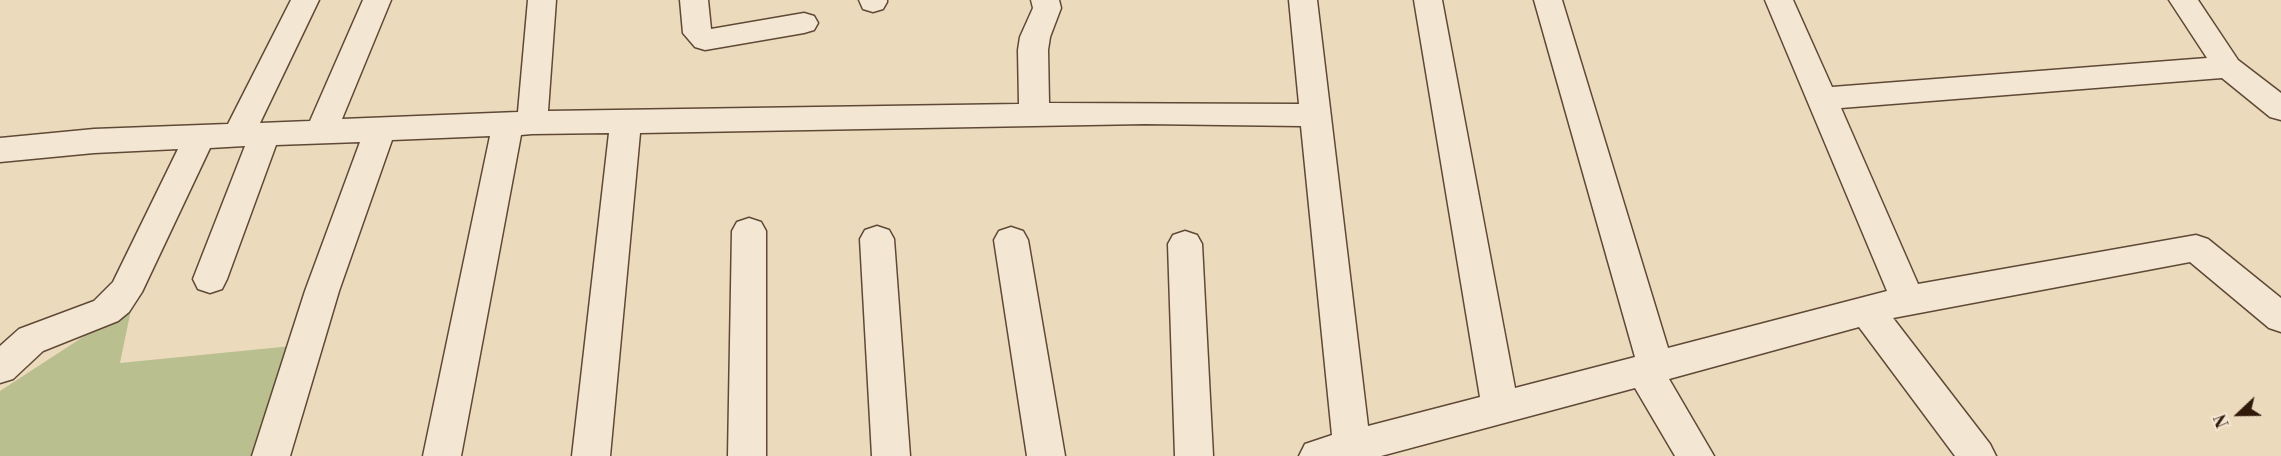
<!DOCTYPE html>
<html>
<head>
<meta charset="utf-8">
<style>
  body { margin:0 }
  #map { position:relative; width:2281px; height:456px; overflow:hidden; background:#ecdabc; font-family:"Libre Bodoni",serif }
  canvas { display:block }
  .north { position:absolute; left:2209px; top:384px; width:60px; height:60px; -webkit-text-stroke:4px #f3e7d3; paint-order:stroke; rotate:248deg; font-size:16px; font-weight:700; line-height:24px; text-align:center; color:#301909 }
  .north::after { content:''; display:block; margin:auto; width:21px; height:27px; background:#301909; clip-path:polygon(50% 0,100% 100%,50% 72%,0 100%) }
</style>
</head>
<body>
<div id="map">
<canvas width="2281" height="456"></canvas>
<div class="north">N</div>
</div>
<script>
const c = document.querySelector('canvas').getContext('2d');
c.lineJoin = 'round';
function paint(path, color) {
  c.fillStyle = color;
  c.fill(path, 'evenodd');
}
function shape(rows) {
  const path = new Path2D();
  for (const r of rows) {
    path.moveTo(r[0], r[1]);
    for (let i = 2; i < r.length; i += 2) path.lineTo(r[i], r[i + 1]);
  }
  return path;
}
function trace(path, color, width, dash) {
  c.strokeStyle = color;
  c.lineWidth = width;
  c.lineCap = dash ? 'butt' : 'round';
  c.setLineDash(dash || []);
  c.stroke(path);
}
const green = shape([
  [132,305,120,363,302,345,270,456,0,456,0,391]
]);
const minor = shape([
  [291,0,319,0,260,123,310,121,363,0,391,0,342,119,518,112,528,0,556,0,548,111,1019,104,1018,50,1020,37,1033,8,1031,0,1059,0,1061,8,1050,37,1048,50,1049,103,1299,104,1289,0,1317,0,1368,426,1480,397,1414,0,1442,0,1515,388,1635,357,1534,0,1562,0,1668,348,1887,291,1765,0,1793,0,1832,87,2207,58,2169,0,2198,0,2238,60,2281,93,2281,120,2270,117,2222,78,1841,108,1918,284,2196,235,2208,239,2281,298,2281,332,2269,328,2190,262,1893,318,1990,444,1996,456,1955,456,1859,327,1669,379,1714,456,1675,456,1635,388,1381,456,1299,456,1305,444,1332,435,1301,126,1145,124,640,133,610,456,572,456,609,133,532,134,521,135,461,456,423,456,490,136,392,140,339,291,290,456,252,456,305,291,360,142,276,145,227,279,222,289,210,293,198,289,193,279,245,146,210,148,142,292,129,312,118,321,43,351,13,379,0,383,0,346,19,329,94,301,113,282,178,149,94,153,0,162,0,138,94,129,228,124,291,0],
  [680,0,708,0,711,29,804,13,814,16,818,23,814,30,804,33,705,50,695,47,683,33,680,0],
  [859,0,887,0,887,2,883,9,873,12,863,9,859,0],
  [749,218,761,222,766,231,766,456,728,456,732,231,737,222,749,218],
  [877,226,889,230,894,239,910,456,872,456,860,239,865,230,877,226],
  [1011,227,1023,231,1028,240,1065,456,1027,456,994,240,999,231,1011,227],
  [1185,231,1197,235,1202,244,1213,456,1175,456,1168,244,1173,235,1185,231]
]);
paint(green, '#babf8f');
trace(minor, '#5f4936', 3);
paint(minor, '#f3e7d3');
</script>
</body>
</html>
